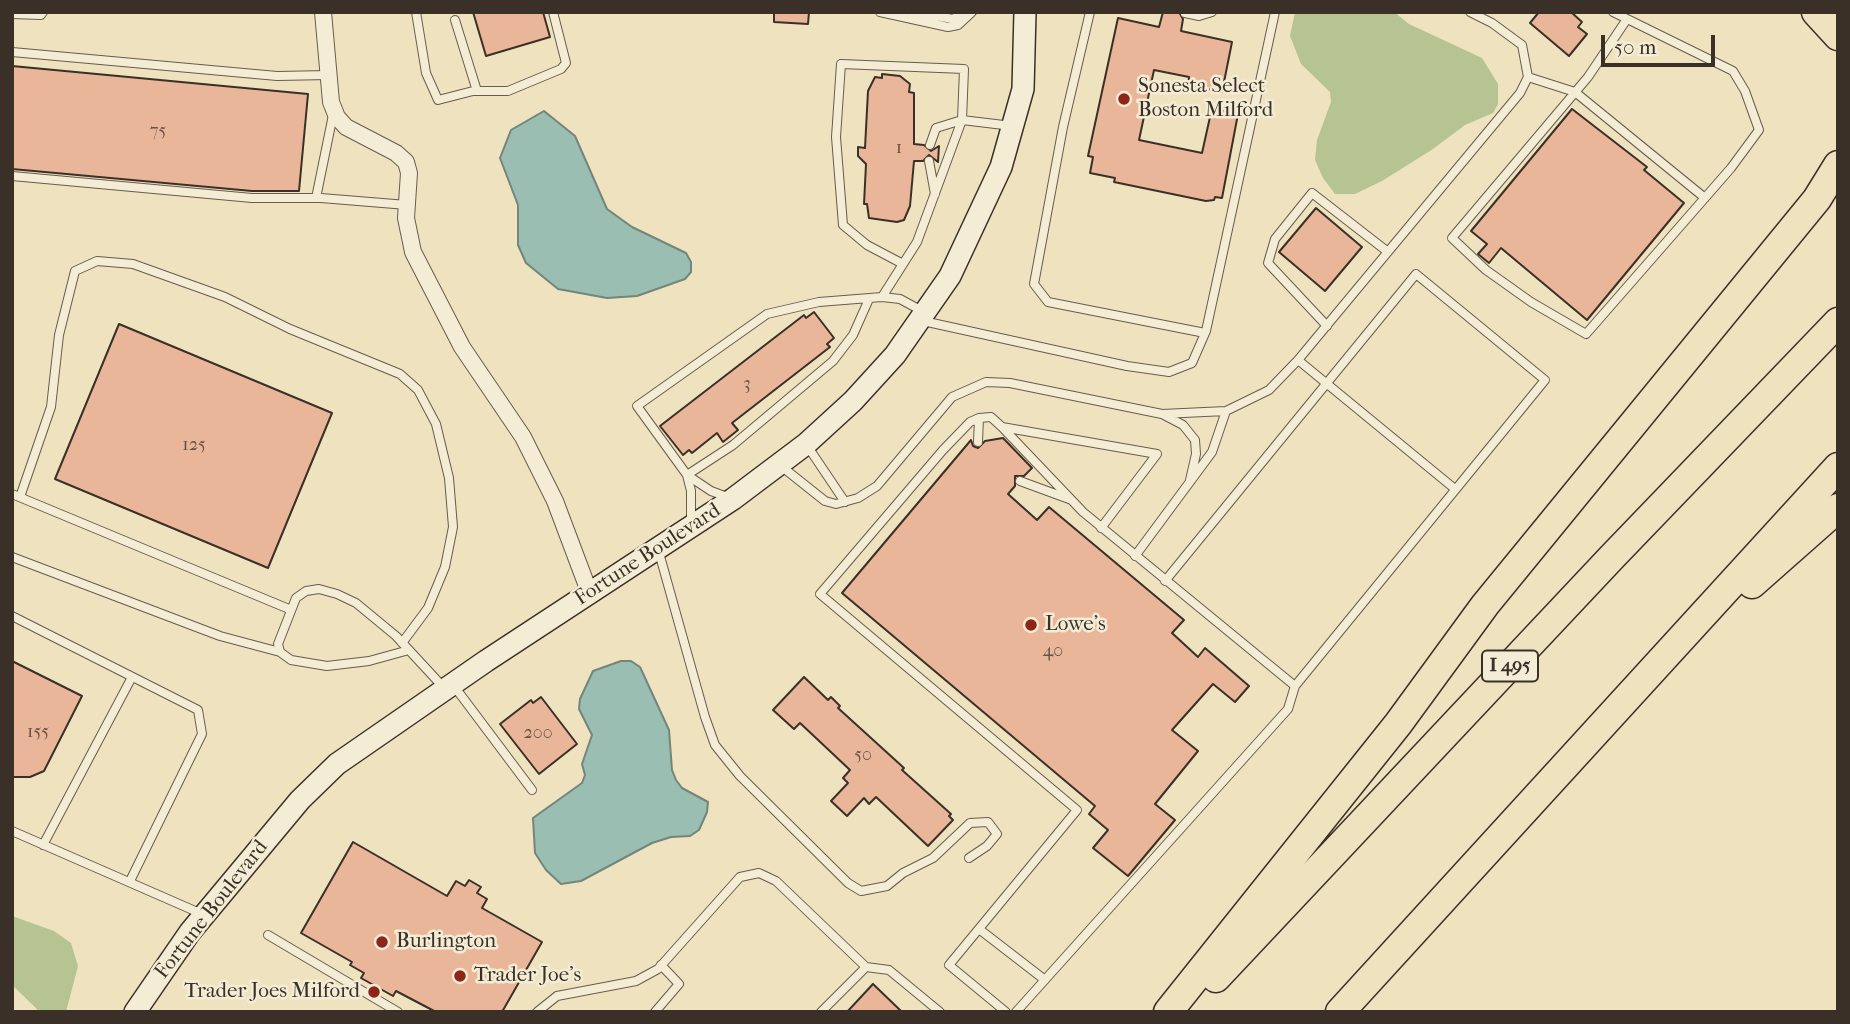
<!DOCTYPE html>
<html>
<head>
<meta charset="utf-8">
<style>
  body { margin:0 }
  #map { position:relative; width:1850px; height:1024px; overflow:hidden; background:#efe2bf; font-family:"IM FELL French Canon",serif }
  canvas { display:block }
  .frame { position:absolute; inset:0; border:14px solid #3a3028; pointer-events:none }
  .scale { position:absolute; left:1601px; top:35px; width:114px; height:32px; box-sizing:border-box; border:4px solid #3a3028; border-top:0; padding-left:9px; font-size:21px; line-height:24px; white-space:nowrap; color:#3a3028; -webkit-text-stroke:5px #f5ecd5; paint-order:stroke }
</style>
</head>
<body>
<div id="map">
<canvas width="1850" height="1024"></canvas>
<div class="frame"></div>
<div class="scale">50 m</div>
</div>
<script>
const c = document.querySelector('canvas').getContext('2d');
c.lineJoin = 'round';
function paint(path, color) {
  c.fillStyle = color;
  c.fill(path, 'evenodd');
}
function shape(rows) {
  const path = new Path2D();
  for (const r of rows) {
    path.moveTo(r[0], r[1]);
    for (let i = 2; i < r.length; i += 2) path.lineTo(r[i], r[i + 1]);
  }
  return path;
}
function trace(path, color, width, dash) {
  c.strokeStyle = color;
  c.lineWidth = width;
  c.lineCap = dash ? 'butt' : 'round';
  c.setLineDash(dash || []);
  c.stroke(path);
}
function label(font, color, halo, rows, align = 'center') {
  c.font = font + ' "IM FELL French Canon",serif';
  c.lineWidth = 5;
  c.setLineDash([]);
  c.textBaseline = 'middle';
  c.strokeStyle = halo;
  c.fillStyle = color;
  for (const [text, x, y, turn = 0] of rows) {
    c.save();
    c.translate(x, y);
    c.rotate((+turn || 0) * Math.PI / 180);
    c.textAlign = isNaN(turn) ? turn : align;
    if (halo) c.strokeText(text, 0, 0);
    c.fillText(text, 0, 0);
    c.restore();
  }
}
const green = shape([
  [1295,12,1394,12,1409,24,1482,58,1498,84,1498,104,1493,113,1465,125,1433,149,1382,181,1355,194,1335,194,1323,178,1315,160,1317,140,1331,102,1330,92,1301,64,1290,36],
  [12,916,54,931,71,943,78,966,66,1012,40,1012,12,985]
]);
const water = shape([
  [544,111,575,136,607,209,632,227,686,253,691,262,691,272,685,279,637,296,607,298,558,289,526,263,518,245,518,205,500,158,511,130,544,111],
  [621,661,631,661,640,667,669,730,672,770,676,780,682,788,708,802,707,812,699,830,690,836,671,837,652,843,581,881,561,884,546,870,535,853,533,818,582,783,585,775,582,764,592,735,579,709,580,699,593,671,621,661]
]);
const building = shape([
  [473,12,543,12,550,37,486,56,473,12],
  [774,12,809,12,808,24,774,22,774,12],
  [1163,12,1179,12,1183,19,1181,31,1232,42,1222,92,1188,85,1189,77,1154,70,1139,140,1202,153,1212,108,1238,114,1222,198,1215,197,1214,200,1206,201,1114,182,1115,178,1090,173,1093,157,1088,156,1118,18,1159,27,1163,12],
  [1539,12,1571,12,1582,22,1578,27,1587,34,1569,56,1530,23,1539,12],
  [12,66,308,94,299,191,252,191,12,169,12,66],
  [882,74,900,76,910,84,909,92,914,93,914,144,924,145,931,151,939,146,938,162,929,155,923,161,914,161,910,206,904,220,897,222,869,218,867,204,864,204,866,164,858,156,858,147,865,148,868,91,875,77,882,78,882,74],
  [1572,109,1647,167,1644,170,1684,203,1587,320,1501,248,1489,263,1478,254,1487,244,1471,231,1572,109],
  [1316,208,1362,247,1325,291,1279,252,1316,208],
  [814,312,834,338,827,344,830,347,732,423,738,430,723,442,717,433,692,453,689,450,683,455,660,426,804,315,806,318,814,312],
  [119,324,332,413,268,568,55,479,119,324],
  [1003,438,1032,468,1024,476,1015,476,1015,486,1008,494,1037,520,1049,507,1184,620,1172,633,1198,657,1205,648,1249,686,1235,702,1213,684,1172,730,1198,751,1155,804,1175,820,1128,876,1093,848,1108,830,1089,814,1095,806,842,593,971,440,973,446,978,448,985,441,1003,438],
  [12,661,82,696,44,771,30,777,12,777,12,661],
  [804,677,828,700,831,697,840,706,838,708,904,768,902,770,951,814,949,816,953,820,928,846,876,797,869,804,864,798,847,816,831,801,848,783,843,778,850,770,800,723,794,729,773,710,804,677],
  [541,697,577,744,539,774,500,724,531,700,533,703,541,697],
  [353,842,447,896,456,881,465,886,469,880,481,887,477,893,487,899,482,908,542,942,502,1012,436,1012,396,991,393,996,361,978,364,973,350,965,352,962,301,933,353,842],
  [873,984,902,1012,847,1012,873,984]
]);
const service = shape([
  [416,12,426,73,438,100,473,91,508,91,561,69,566,63,553,12],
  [880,12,948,27,958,25,972,12],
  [913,12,953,19,964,12],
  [1090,12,1063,127,1034,284,1048,302,1205,333],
  [1613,12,1733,71,1745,91,1759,130,1731,168,1586,334,1531,302,1486,270,1452,238,1588,77,1627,19],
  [1185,13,1199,16,1212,12],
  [12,14,41,15,43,12],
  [455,20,477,91],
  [12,52,277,76,329,75],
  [1528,77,1575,92,1705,198],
  [929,161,935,194],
  [12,176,252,198,321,198,407,205],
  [316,198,333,115],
  [903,264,867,245,843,225,836,137,841,64,964,69,962,120,936,128,930,145],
  [882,297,917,242,962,120,1012,126],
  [869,299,853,335,833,361,733,445,687,475,637,406,767,314,819,302,882,297,900,299,924,312],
  [923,321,1127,366,1169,372,1192,363,1206,331,1275,12],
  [1327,326,1268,263,1275,239,1312,193,1388,252],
  [1298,360,1455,489],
  [1164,415,1183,425,1195,440,1196,454,1190,480],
  [1002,427,1083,512,1295,686],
  [978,442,979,418],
  [806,444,845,502],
  [781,466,825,501,836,504,858,498,877,486,952,397,986,382,1010,383,1162,414,1226,411,1269,390,1298,360,1520,93,1528,77,1522,45,1492,23,1470,12],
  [687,475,691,491,691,524],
  [687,475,711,491,730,498],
  [1020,481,1069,499],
  [12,494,289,609],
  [20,497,51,407,59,335,75,271,97,261,133,264,225,297,290,329,400,374,418,390,436,424,449,478,453,527,445,567,428,608,402,643],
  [658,549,705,717,715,745,740,776,848,883,861,891,887,886,903,873,933,858,970,823,988,822,997,834,987,846,969,858],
  [1135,556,1212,452,1226,411],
  [12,557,220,636,280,652],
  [12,616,198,710,202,734,130,881],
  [409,650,369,661,327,666,291,660,280,652,278,644,296,598,306,591,319,589,337,594,356,603,396,636,445,689],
  [454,686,532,790],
  [12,831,202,914],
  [43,845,132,677],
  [979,929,1045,980],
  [268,935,398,1012],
  [537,1012,557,996,636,981,658,969,740,877,759,873,776,881,866,967,889,970,940,1012],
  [655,1012,679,984,661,965],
  [821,1012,866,967],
  [1006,1012,949,965,1077,810,820,594,943,450,970,422,979,418,991,417,1002,427,1157,454,1101,528],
  [1016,1012,1288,709,1295,686,1545,380,1416,274,1165,581]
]);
const minor = shape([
  [323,12,331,102,337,117,346,127,396,153,406,162,409,173,406,218,413,252,462,347,523,437,555,501,590,594]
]);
const secondary = shape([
  [135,1012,190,932,300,800,337,764,486,661,733,499,806,444,853,401,895,355,950,276,1001,167,1023,89,1025,12]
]);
const motorway = shape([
  [1816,12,1838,36],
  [1752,584,1838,508],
  [1216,978,1611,558,1838,322],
  [1168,1012,1398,724,1485,605,1817,199,1838,165],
  [1340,1012,1838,467]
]);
const markers = [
  [1124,99,7,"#8f2418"],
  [1031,625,7,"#8f2418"],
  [382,942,7,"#8f2418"],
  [460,976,7,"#8f2418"],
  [374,992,7,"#8f2418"]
];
const numberNames = [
  ["75",158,132],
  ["1",899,149],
  ["3",747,385],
  ["125",194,446],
  ["40",1053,652],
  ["155",38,733],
  ["200",538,734],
  ["50",863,756]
];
const shields = [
  [1510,666,56]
];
const shieldNames = [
  ["I 495",1510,666]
];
const poiNames = [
  ["Sonesta Select",1138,87],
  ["Boston Milford",1138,111],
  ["Lowe's",1045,625],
  ["Burlington",396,942],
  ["Trader Joe's",474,976],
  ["Trader Joes Milford",360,992,"right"]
];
const streetNames = [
  ["Fortune Boulevard",648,555,-33],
  ["Fortune Boulevard",212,910,-52]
];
paint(green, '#b6c494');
paint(water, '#9abeb2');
trace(water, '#74857b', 2);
paint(building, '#eab69a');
trace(building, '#3a3028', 2);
trace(service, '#675c4e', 10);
trace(minor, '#675c4e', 18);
trace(secondary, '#3a3028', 24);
trace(motorway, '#3a3028', 31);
trace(service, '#f5ecd5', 8);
trace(minor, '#f5ecd5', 16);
trace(secondary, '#f5ecd5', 21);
trace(motorway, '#efe2bf', 28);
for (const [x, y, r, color] of markers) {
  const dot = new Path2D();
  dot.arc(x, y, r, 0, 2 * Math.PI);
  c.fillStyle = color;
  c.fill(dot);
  trace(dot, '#f5ecd5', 2.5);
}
label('18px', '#665244', null, numberNames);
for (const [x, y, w] of shields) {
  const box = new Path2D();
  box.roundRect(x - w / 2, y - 15.5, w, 31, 5);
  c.fillStyle = '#f5ecd5';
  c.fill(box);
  trace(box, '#3a3028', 2);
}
label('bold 19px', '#3a3028', null, shieldNames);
label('21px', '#3a3028', '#f5ecd5', poiNames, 'left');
label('21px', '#3a3028', '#f5ecd5', streetNames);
</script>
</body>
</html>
